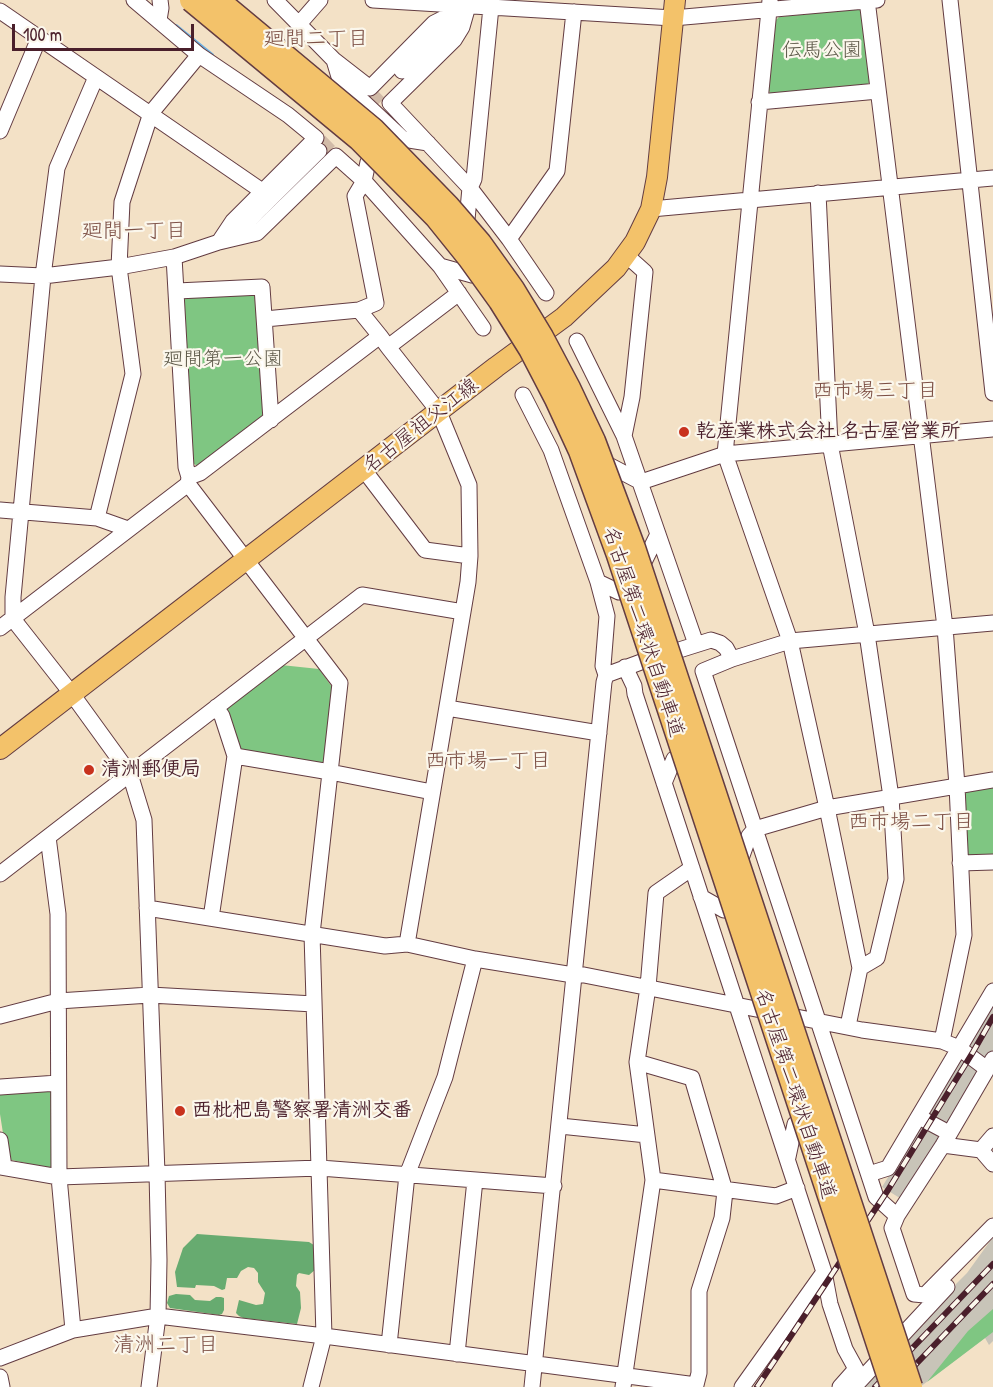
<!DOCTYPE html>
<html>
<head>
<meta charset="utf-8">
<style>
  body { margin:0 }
  #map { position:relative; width:993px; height:1387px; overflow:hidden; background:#f3e1c6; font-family:"Patrick Hand",sans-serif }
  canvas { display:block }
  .scale { position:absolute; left:12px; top:24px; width:182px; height:27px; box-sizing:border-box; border:3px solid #4a1f2b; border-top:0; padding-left:8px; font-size:18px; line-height:21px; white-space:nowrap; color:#4a1f2b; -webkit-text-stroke:4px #fbf7ec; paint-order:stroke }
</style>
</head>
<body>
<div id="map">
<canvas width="993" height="1387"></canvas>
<div class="scale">100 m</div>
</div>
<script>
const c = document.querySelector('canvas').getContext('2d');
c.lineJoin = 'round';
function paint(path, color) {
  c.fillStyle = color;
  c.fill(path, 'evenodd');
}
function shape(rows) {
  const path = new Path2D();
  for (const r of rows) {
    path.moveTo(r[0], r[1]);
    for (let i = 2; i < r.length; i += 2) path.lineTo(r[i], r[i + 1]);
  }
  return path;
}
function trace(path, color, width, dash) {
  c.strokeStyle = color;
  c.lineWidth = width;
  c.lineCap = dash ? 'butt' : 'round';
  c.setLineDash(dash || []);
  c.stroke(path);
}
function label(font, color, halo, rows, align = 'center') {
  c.font = font + ' "Patrick Hand","Klee One",sans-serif';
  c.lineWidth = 4.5;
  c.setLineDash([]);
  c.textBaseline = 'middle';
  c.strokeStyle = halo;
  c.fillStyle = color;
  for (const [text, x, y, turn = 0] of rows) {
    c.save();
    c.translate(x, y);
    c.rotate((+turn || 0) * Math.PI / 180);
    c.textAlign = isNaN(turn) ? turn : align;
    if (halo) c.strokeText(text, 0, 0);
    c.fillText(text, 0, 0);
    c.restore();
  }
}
const industrial = shape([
  [993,1002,993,1050,987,1060,967,1046],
  [961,1057,981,1071,948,1123,944,1126,929,1115,928,1111],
  [920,1125,942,1136,903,1200,882,1187],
  [993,1237,993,1341,989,1345,985,1338,920,1387,863,1387,931,1309,967,1273]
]);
const green = shape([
  [858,9,863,12,871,81,867,85,772,95,768,90,775,21,779,17],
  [252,293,257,296,263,419,199,467,191,462,182,301,185,297],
  [281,665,319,669,332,687,324,762,320,764,243,752,238,748,227,714,228,705],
  [993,787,993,859,965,856,963,795,967,791],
  [3,1091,53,1091,53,1165,49,1168,7,1159,0,1114,0,1093],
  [993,1309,993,1332,927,1382,968,1331]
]);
const forest = shape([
  [197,1234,309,1242,317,1247,316,1269,309,1275,299,1273,297,1275,296,1286,300,1292,301,1308,297,1324,243,1318,239,1316,236,1313,239,1300,256,1305,263,1304,265,1293,258,1282,258,1273,254,1268,248,1267,241,1271,237,1278,227,1278,225,1289,222,1290,214,1286,196,1285,195,1288,177,1287,175,1272,183,1248],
  [176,1294,190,1295,195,1300,210,1301,216,1297,221,1297,224,1298,224,1310,222,1314,219,1315,170,1308,167,1303,169,1296]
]);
const stream = shape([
  [176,26,212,55]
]);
const minorTunnel = shape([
  [319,151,380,92]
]);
const minor = shape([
  [134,0,199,55,288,115,316,138,233,221,219,242],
  [275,0,334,60,370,88,434,23,468,6],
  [373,0,673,18,877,0],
  [770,0,725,454,790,641,827,808,860,968,848,1026],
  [867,0,945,627,957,786,964,935,942,1041],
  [950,0,993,393],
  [468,6,462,27,454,40,390,103,470,188,509,239,546,293],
  [0,11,262,191],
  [159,20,161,8,160,0],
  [299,24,320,0],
  [334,60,340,80,403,139,428,143],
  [402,71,455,18],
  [96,77,57,168,43,276,13,597,13,619,72,694,130,774,144,820,157,1173,159,1260,158,1316,149,1387],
  [759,102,878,91],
  [0,131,39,38],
  [818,193,830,444,867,634,891,797,896,879,877,958,860,968],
  [651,209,993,178],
  [466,230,470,188,474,179,491,7],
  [509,239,557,171,574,12],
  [219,242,257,233,336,156,364,181,440,266,483,328],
  [174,257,186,467,189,477,188,484,340,683,312,934,324,1336,311,1387],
  [440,266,472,275],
  [0,274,43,276,119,267,174,257,219,242,246,223,319,151],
  [177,291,262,287,271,420],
  [359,310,380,336],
  [265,319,359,310,376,303,355,196,364,181,368,162],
  [577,341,624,436,696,644],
  [388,347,439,412,469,485,470,556,468,582,407,944],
  [523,395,551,450,598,582,607,616,603,666,606,675],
  [624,436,632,397,645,272,626,255],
  [599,460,641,482,725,454,993,429],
  [364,470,425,550,470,556],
  [189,477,200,473,380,336,388,347,459,293],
  [0,510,97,518,128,529],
  [97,518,133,374,119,267,122,202,151,113,199,55],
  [639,572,658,534],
  [598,582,619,592],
  [0,628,188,484],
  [732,659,703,671,876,1197,897,1216],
  [625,667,634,686,635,694,824,1272,742,1387],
  [447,708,599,733],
  [235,756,330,772,432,792],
  [664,783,674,759],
  [48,837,58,914,59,1177,73,1330],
  [960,863,993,862],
  [738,867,749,836,755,829,827,808,993,780],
  [0,874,362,595,463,612],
  [701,897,724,910],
  [147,908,385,946,407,944,475,959,567,974,584,975,862,1030,942,1041,959,1048,987,1069],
  [211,918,235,756,222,716,216,707],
  [0,1016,58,1001,150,995,314,1004],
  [993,1059,943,1145,897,1216,892,1228,914,1294,925,1295,993,1226],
  [0,1087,58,1083],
  [919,1117,949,1133],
  [560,1126,647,1135],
  [0,1140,4,1167],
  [943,1145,981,1150,993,1164],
  [981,1150,993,1136],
  [788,1157,795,1124],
  [0,1167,59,1177,320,1168,554,1186],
  [869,1174,888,1168,993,991],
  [653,1180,776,1196,797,1188],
  [824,1272,830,1304,845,1349,856,1369,840,1387],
  [389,1345,407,1175,445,1077,475,959],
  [457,1354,475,1180],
  [0,1358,73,1330,158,1316,324,1336,696,1385,699,1373,699,1291,722,1218,725,1191,692,1078,637,1062],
  [0,1377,2,1387],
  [532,1387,604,682,606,675,641,662,711,640,720,643,726,648,732,659,790,641,993,623],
  [623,1387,653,1180,637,1062,648,987,656,893,692,868],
  [854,1387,947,1287]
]);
const major = shape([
  [0,749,496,367,564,317,616,268,635,242,651,209,657,177,675,0]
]);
const rail = shape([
  [757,1387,888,1190,973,1052,993,1017],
  [875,1387,993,1264],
  [894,1387,993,1284]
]);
const highwayBridge = shape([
  [191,0,359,139,436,217,469,258,500,301,530,349,556,399,580,451,618,555,892,1387],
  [218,0,373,129,448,206,480,243,513,289,542,337,569,388,594,441,634,548,911,1387]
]);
const markers = [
  [684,432,6,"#c8321e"],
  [89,770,6,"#c8321e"],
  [180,1111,6,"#c8321e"]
];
const parkNames = [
  ["伝馬公園",822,51],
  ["廻間第一公園",223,360]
];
const streetNames = [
  ["名古屋祖父江線",421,426,-38],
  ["名古屋第二環状自動車道",643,632,72],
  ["名古屋第二環状自動車道",795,1094,72]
];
const poiNames = [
  ["乾産業株式会社 名古屋営業所",696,432],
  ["清洲郵便局",101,770],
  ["西枇杷島警察署清洲交番",192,1111]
];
const neighbourhoodNames = [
  ["廻間二丁目",316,39],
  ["廻間一丁目",134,231],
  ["西市場三丁目",875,391],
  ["西市場一丁目",488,761],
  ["西市場二丁目",911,822],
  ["清洲二丁目",166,1345]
];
paint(industrial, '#c8c4b8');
paint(green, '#7fc682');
paint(forest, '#67ab70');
trace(stream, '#6db1e3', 4);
trace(minorTunnel, '#d1baa7', 15, [15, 8]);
trace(minor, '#633c42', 17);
trace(major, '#633c42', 22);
trace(minor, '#fff', 15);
trace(major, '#f3c26a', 20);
trace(rail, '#4a1f2b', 6);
trace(rail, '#fbf7ec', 4, [11]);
trace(highwayBridge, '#633c42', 25, []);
trace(highwayBridge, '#f3c26a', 22);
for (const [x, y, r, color] of markers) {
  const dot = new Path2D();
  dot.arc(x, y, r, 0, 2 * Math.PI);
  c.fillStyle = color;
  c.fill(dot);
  trace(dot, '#fbf7ec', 2);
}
label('20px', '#5d5949', '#fbf7ec', parkNames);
label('20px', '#4a1f2b', '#fbf7ec', streetNames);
label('bold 20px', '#4a1f2b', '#fbf7ec', poiNames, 'left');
label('21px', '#7c4f44', '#fbf7ec', neighbourhoodNames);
</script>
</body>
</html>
